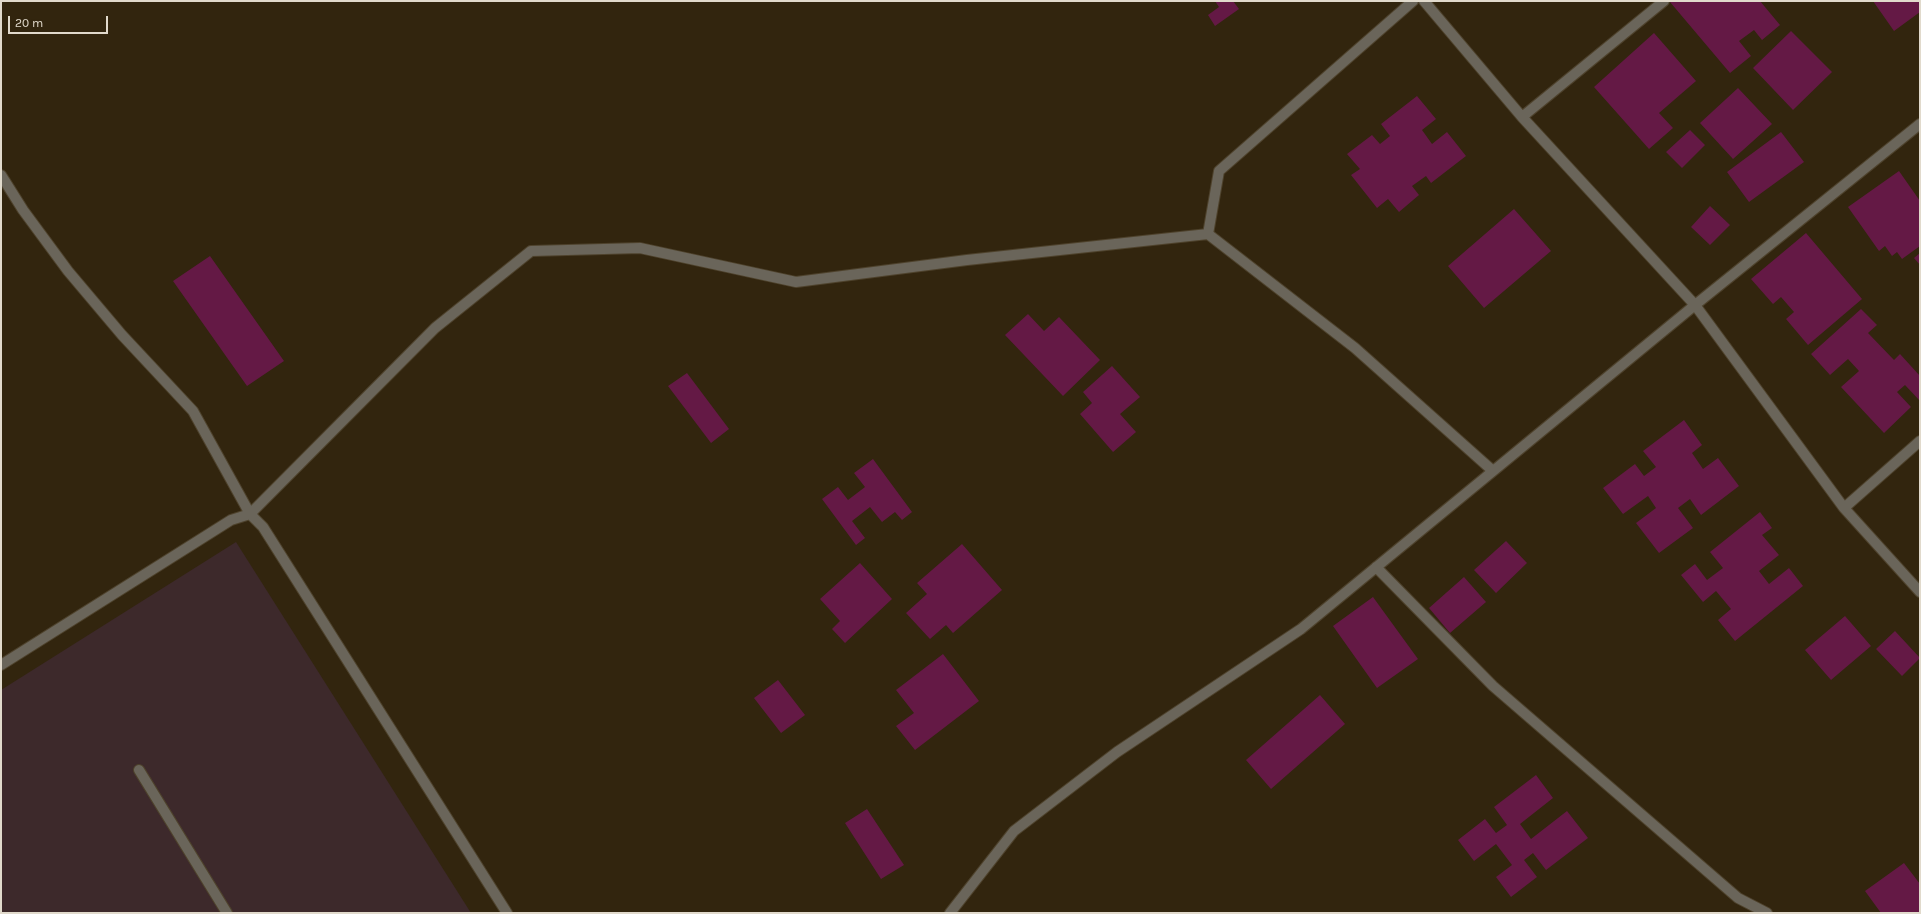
<!DOCTYPE html>
<html>
<head>
<meta charset="utf-8">
<style>
  body { margin:0 }
  #map { position:relative; width:1921px; height:914px; overflow:hidden; background:#32250e; font-family:Karla,sans-serif }
  canvas { display:block }
  .frame { position:absolute; inset:0; border:2px solid #e1dacc; pointer-events:none }
  .scale { position:absolute; left:8px; top:16px; width:100px; height:18px; box-sizing:border-box; border:2px solid #e1dacc; border-top:0; padding-left:5px; font-size:12px; line-height:14px; white-space:nowrap; color:#e1dacc; -webkit-text-stroke:3px #32250e; paint-order:stroke }
</style>
</head>
<body>
<div id="map">
<canvas width="1921" height="914"></canvas>
<div class="frame"></div>
<div class="scale">20 m</div>
</div>
<script>
const c = document.querySelector('canvas').getContext('2d');
c.lineJoin = 'round';
function paint(path, color) {
  c.fillStyle = color;
  c.fill(path, 'evenodd');
}
function shape(rows) {
  const path = new Path2D();
  for (const r of rows) {
    path.moveTo(r[0], r[1]);
    for (let i = 2; i < r.length; i += 2) path.lineTo(r[i], r[i + 1]);
  }
  return path;
}
function trace(path, color, width, dash) {
  c.strokeStyle = color;
  c.lineWidth = width;
  c.lineCap = dash ? 'butt' : 'round';
  c.setLineDash(dash || []);
  c.stroke(path);
}
const industrial = shape([
  [236,542,471,913,1,913,1,690]
]);
const building = shape([
  [1215,1,1233,1,1239,9,1215,26,1208,15,1219,7],
  [1672,1,1760,1,1780,25,1762,40,1754,30,1739,41,1751,56,1730,73,1670,2],
  [1873,1,1920,1,1920,12,1894,31],
  [1791,31,1832,72,1793,110,1753,68],
  [1654,33,1696,81,1659,113,1673,128,1649,149,1594,87],
  [1738,88,1772,124,1733,159,1700,123],
  [1417,96,1436,119,1422,130,1432,144,1447,132,1466,156,1431,183,1426,176,1412,186,1419,195,1399,212,1388,199,1377,208,1351,175,1360,169,1347,154,1372,135,1380,144,1390,136,1381,124],
  [1690,130,1705,145,1682,168,1666,152],
  [1781,132,1804,162,1749,202,1727,172],
  [1899,171,1920,201,1920,246,1902,259,1897,252,1892,256,1885,246,1879,251,1848,207],
  [1710,206,1730,225,1710,245,1691,227],
  [1514,209,1551,251,1484,308,1448,266],
  [1806,233,1862,299,1808,345,1786,319,1794,312,1781,297,1773,304,1751,279],
  [1920,253,1920,265,1914,258],
  [210,256,284,361,247,386,173,281],
  [1861,309,1877,325,1868,333,1894,360,1900,354,1920,376,1920,401,1905,385,1897,392,1911,407,1884,433,1841,387,1859,371,1848,359,1830,375,1811,354],
  [1028,314,1044,331,1059,317,1100,360,1063,396,1005,335],
  [1112,366,1140,397,1120,414,1136,432,1113,452,1080,414,1092,403,1083,392],
  [687,373,729,429,711,443,668,386],
  [1684,420,1702,445,1692,453,1703,469,1718,458,1739,486,1701,515,1690,499,1678,508,1693,528,1659,553,1636,523,1656,508,1648,496,1623,514,1603,488,1635,464,1644,476,1656,467,1643,451],
  [873,459,912,512,902,520,895,512,882,522,870,507,852,521,865,538,856,545,822,499,838,487,848,500,865,487,854,473],
  [1760,512,1772,528,1762,535,1779,555,1759,571,1769,584,1789,568,1803,586,1735,641,1718,620,1731,609,1716,591,1703,602,1681,575,1695,564,1707,580,1723,568,1710,552],
  [1506,541,1527,563,1496,593,1474,570],
  [962,544,1002,590,953,633,946,625,930,639,906,613,927,594,917,583],
  [860,563,892,599,845,643,832,629,840,621,820,599],
  [1464,577,1486,602,1450,633,1429,608],
  [1373,597,1418,659,1377,688,1333,626],
  [1845,616,1871,646,1831,680,1805,650],
  [1895,631,1920,658,1902,676,1876,649],
  [943,654,979,701,915,750,896,726,914,713,896,690],
  [778,680,805,715,781,733,754,698],
  [1320,695,1345,724,1271,789,1246,760],
  [1536,775,1553,798,1520,824,1531,839,1567,811,1588,838,1546,870,1533,853,1524,860,1537,877,1511,897,1496,877,1512,865,1496,844,1474,861,1458,840,1485,819,1496,833,1507,825,1494,807],
  [867,809,904,865,881,879,845,823],
  [1904,863,1920,884,1920,913,1881,913,1865,891]
]);
const minor = shape([
  [1424,1,1522,117,1695,305,1844,508,1920,592],
  [1522,117,1664,1],
  [1,175,23,210,68,271,122,335,193,411,250,514,435,328,531,251,640,248,796,282,967,260,1208,234,1355,348,1493,471],
  [1208,234,1219,171,1413,1],
  [1844,508,1920,441],
  [1376,567,1493,686,1738,898,1767,913],
  [1,665,231,520,250,514,263,527,507,913],
  [139,770,227,913],
  [950,913,1014,831,1117,752,1301,629,1695,305,1920,124]
]);
paint(industrial, '#3d292b');
paint(building, '#641945');
trace(minor, '#4e422c', 12);
trace(minor, '#6a655a', 10);
</script>
</body>
</html>
